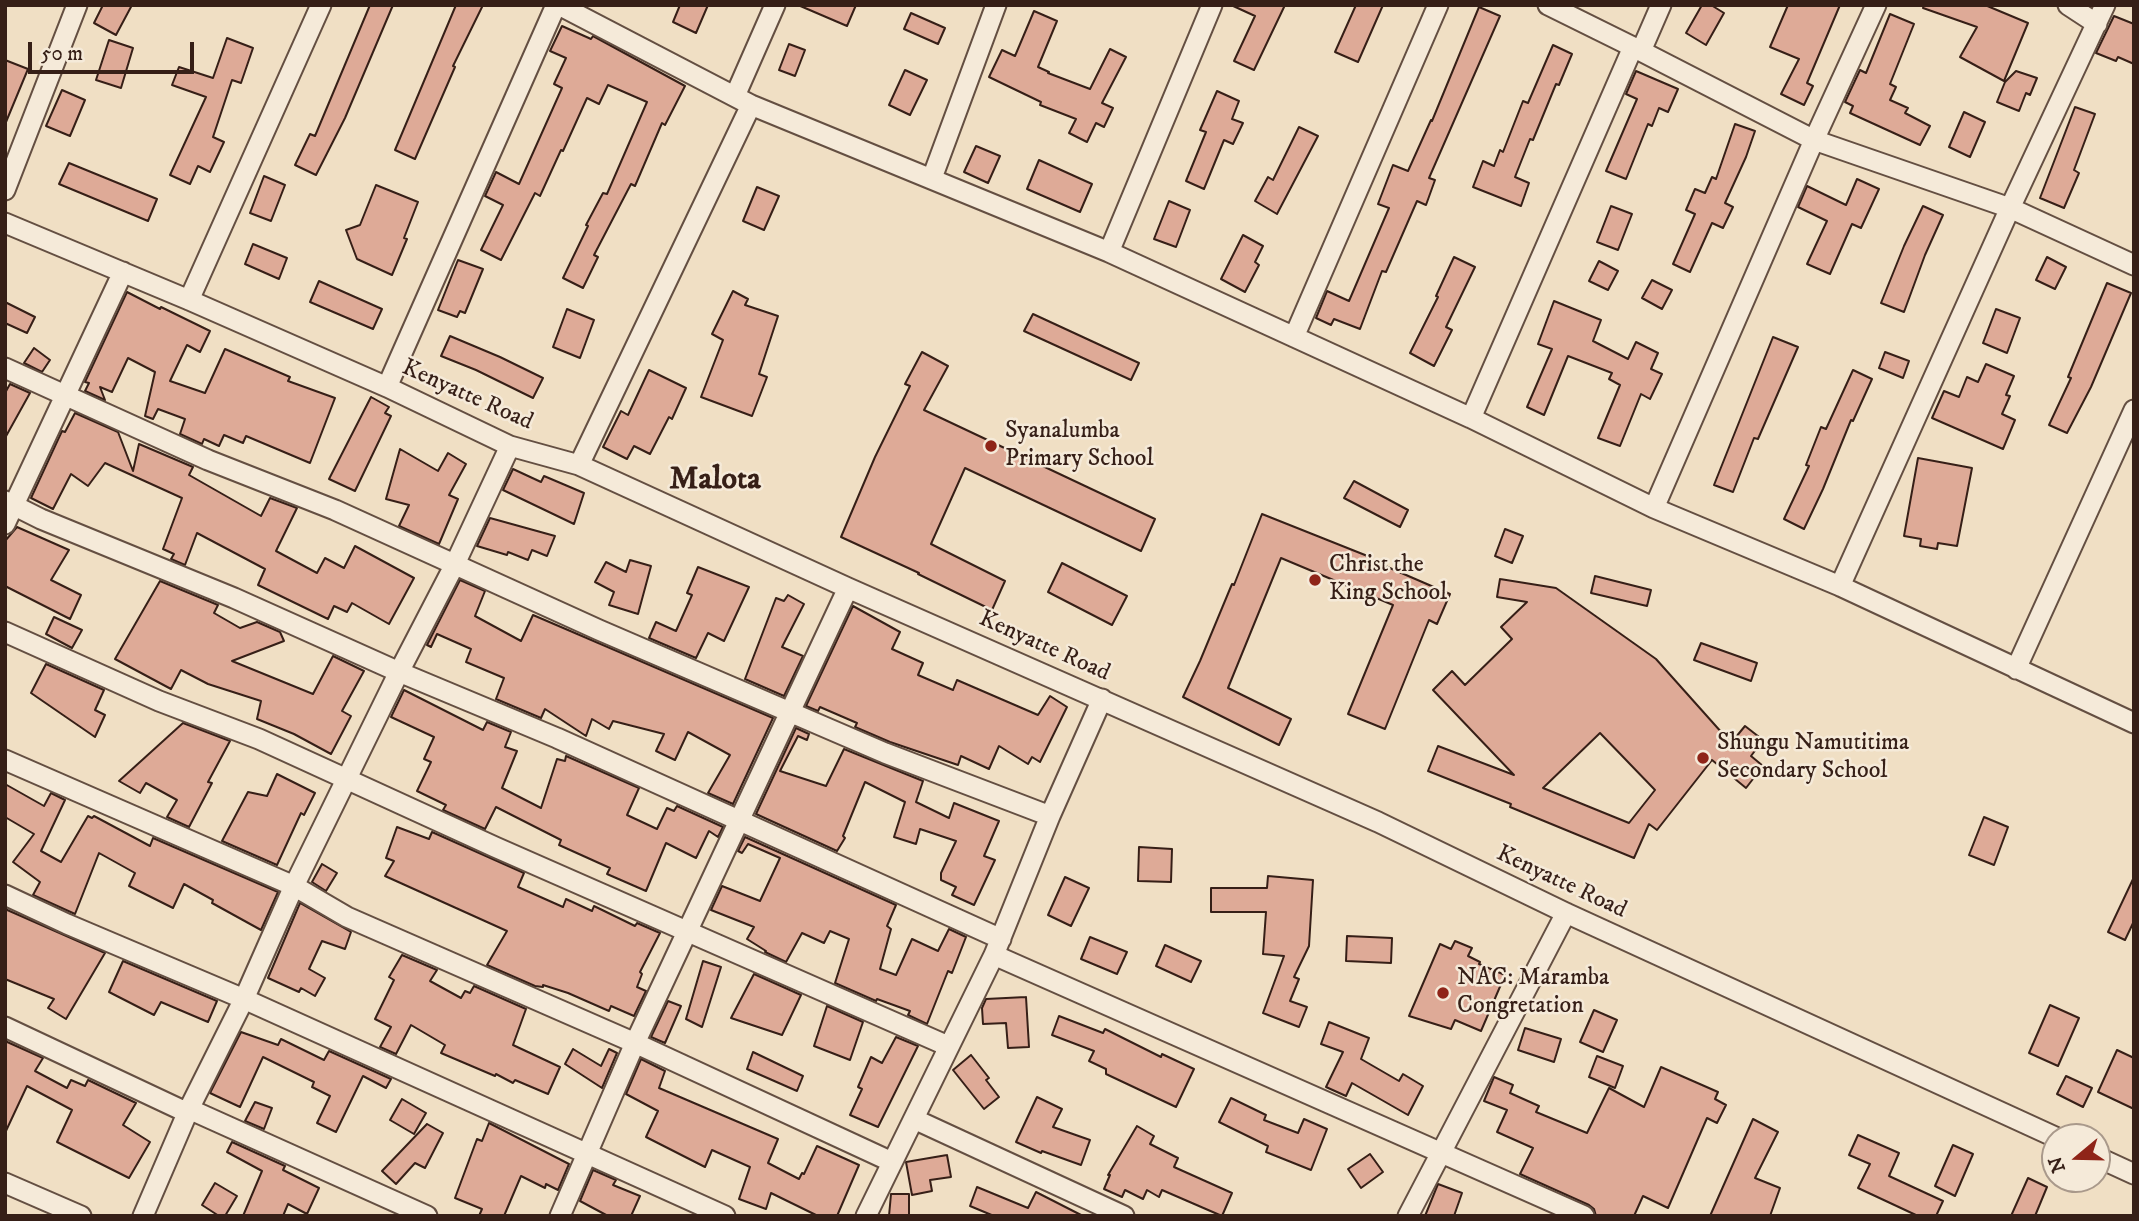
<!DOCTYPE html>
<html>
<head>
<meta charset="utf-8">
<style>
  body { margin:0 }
  #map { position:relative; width:2139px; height:1221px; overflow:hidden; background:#f0dfc4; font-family:"IM FELL DW Pica",serif }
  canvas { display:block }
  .frame { position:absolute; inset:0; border:7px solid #361f17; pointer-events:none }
  .north { position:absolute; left:2041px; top:1123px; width:70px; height:70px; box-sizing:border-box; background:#f5ead9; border:2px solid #a9998b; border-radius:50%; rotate:251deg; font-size:19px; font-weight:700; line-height:28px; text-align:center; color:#361f17 }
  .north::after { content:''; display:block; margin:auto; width:24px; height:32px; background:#8f2418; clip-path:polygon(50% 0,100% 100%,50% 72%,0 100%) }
  .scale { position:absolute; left:28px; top:42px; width:166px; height:32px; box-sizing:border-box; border:4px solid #361f17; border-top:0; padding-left:9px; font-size:21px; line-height:24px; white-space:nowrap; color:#361f17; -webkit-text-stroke:5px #f5ead9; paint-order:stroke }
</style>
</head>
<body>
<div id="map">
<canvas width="2139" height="1221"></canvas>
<div class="frame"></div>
<div class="north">N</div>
<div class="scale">50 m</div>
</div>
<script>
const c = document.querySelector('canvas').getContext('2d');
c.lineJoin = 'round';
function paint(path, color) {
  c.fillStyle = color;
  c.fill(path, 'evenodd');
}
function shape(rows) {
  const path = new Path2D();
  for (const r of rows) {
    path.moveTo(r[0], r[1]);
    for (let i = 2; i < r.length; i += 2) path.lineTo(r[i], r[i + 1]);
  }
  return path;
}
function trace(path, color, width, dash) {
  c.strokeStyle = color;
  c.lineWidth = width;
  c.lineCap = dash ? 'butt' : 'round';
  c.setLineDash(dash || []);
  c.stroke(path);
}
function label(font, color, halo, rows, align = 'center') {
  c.font = font + ' "IM FELL DW Pica",serif';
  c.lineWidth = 5;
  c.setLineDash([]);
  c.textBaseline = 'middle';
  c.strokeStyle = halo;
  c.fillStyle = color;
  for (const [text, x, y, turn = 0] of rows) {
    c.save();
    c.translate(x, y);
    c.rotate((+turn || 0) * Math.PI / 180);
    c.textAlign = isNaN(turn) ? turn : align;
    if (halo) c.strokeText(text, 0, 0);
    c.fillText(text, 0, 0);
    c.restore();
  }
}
const building = shape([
  [103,5,132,5,116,35,94,23,103,5],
  [370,5,393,5,345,118,316,175,295,165,310,134,315,136,370,5],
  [456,5,483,5,453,66,455,67,415,159,395,150,456,5],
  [680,5,708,5,696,33,673,22,680,5],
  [798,5,856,5,847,26,798,5],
  [1231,5,1285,5,1254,70,1234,61,1255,16,1231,5],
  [1356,5,1383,5,1358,62,1335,52,1356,5],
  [1702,5,1711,5,1724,13,1706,45,1686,33,1702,5],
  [1788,5,1840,5,1807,83,1813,86,1804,105,1781,94,1799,59,1770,47,1788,5],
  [1924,5,1985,5,2028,23,2004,81,1960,57,1977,27,1923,8,1924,5],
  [1479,7,1500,16,1429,178,1435,180,1426,205,1417,201,1386,272,1382,271,1360,329,1334,319,1331,325,1316,318,1327,291,1349,301,1389,208,1378,204,1393,165,1408,171,1431,120,1432,121,1479,7],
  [1034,11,1057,21,1038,67,1049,72,1048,73,1090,89,1110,49,1126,57,1102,103,1113,108,1104,127,1096,123,1087,142,1069,133,1076,119,1040,105,1041,102,989,77,1002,50,1015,56,1034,11],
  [911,13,945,28,938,44,904,29,911,13],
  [1890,14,1914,24,1890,84,1896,87,1890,100,1908,108,1905,113,1930,126,1920,145,1850,113,1853,106,1845,102,1860,70,1866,73,1890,14],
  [2114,16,2134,24,2134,64,2118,57,2116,61,2096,53,2114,16],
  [562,26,591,39,593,36,685,86,665,125,662,123,635,186,631,184,594,255,598,257,583,288,563,278,588,226,586,225,603,193,607,194,647,102,608,85,599,104,587,98,563,151,561,150,540,196,535,193,501,260,481,250,503,205,485,196,496,172,519,184,562,88,554,84,566,58,550,51,562,26],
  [227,38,253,48,241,83,232,80,213,137,224,142,210,172,198,166,190,184,170,175,206,97,172,85,179,67,213,78,227,38],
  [109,40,133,48,121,88,96,80,109,40],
  [789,44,805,50,795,76,779,70,789,44],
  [1553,45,1572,54,1559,85,1556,84,1533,140,1530,139,1515,177,1529,183,1521,206,1473,187,1483,161,1494,166,1500,150,1503,152,1523,101,1528,103,1553,45],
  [5,60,28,69,6,122,5,122,5,60],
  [905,70,927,80,910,115,889,105,905,70],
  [1636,71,1678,89,1668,112,1659,108,1652,126,1648,124,1626,179,1606,171,1637,99,1626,94,1636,71],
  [2016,71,2037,78,2030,95,2026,93,2019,111,1997,102,2005,82,2016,71],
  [62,90,85,100,70,136,46,126,62,90],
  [1217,91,1239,101,1232,119,1243,123,1233,144,1224,140,1204,189,1186,181,1206,132,1200,130,1217,91],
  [2075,107,2095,114,2074,170,2079,173,2064,208,2040,198,2075,107],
  [1964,112,1985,122,1970,157,1949,147,1964,112],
  [1735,124,1755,131,1746,157,1725,203,1733,207,1723,228,1712,223,1690,272,1673,264,1695,214,1686,210,1695,189,1705,193,1712,177,1716,179,1735,124],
  [1299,127,1318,136,1277,214,1255,201,1268,177,1273,180,1299,127],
  [976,146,1000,156,988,183,964,172,976,146],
  [1039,160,1092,184,1080,212,1027,189,1039,160],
  [69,163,157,199,148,221,59,184,69,163],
  [264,176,285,185,271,221,250,213,264,176],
  [1857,179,1879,189,1861,228,1852,224,1830,274,1807,264,1827,221,1798,207,1807,186,1846,205,1857,179],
  [376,185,418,202,404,238,407,239,392,275,357,259,346,230,360,225,376,185],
  [757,187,779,196,764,230,743,221,757,187],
  [1169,201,1190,210,1176,247,1154,239,1169,201],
  [1611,206,1632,214,1618,250,1597,242,1611,206],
  [1923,206,1943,215,1925,255,1904,312,1881,303,1904,246,1923,206],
  [1243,235,1263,246,1255,262,1259,265,1245,292,1221,279,1243,235],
  [253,244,287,258,279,279,245,264,253,244],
  [1454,257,1475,267,1446,327,1452,330,1434,366,1410,353,1438,297,1436,296,1454,257],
  [2047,257,2066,267,2055,289,2036,280,2047,257],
  [458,260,483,269,465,313,460,311,457,317,438,310,458,260],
  [1599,261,1618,271,1608,290,1589,281,1599,261],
  [1652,280,1672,290,1662,309,1642,298,1652,280],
  [319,281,382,309,373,329,310,302,319,281],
  [2107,283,2131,293,2091,387,2067,433,2049,425,2071,378,2068,377,2107,283],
  [733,291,748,299,745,305,778,316,759,374,767,377,752,416,701,397,723,340,712,334,733,291],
  [127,292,160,309,161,307,210,331,200,352,187,345,170,381,205,393,225,349,290,377,288,381,335,398,310,463,246,436,243,443,224,435,219,446,204,439,202,444,180,434,185,419,158,409,153,419,145,416,155,372,128,358,112,392,100,387,105,400,85,391,89,383,85,382,127,292],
  [1554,301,1601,320,1593,341,1628,359,1636,342,1658,353,1651,369,1662,374,1650,399,1641,394,1620,446,1598,438,1620,385,1609,379,1612,373,1568,356,1544,415,1527,407,1552,349,1538,344,1554,301],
  [5,302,35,317,27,333,5,323,5,302],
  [567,309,594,320,580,358,553,347,567,309],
  [1996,309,2020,318,2007,353,1983,343,1996,309],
  [1033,314,1139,363,1131,380,1024,331,1033,314],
  [450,336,500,357,543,378,533,398,476,370,441,356,450,336],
  [1773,337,1798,347,1758,439,1754,438,1733,492,1714,485,1773,337],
  [34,348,50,360,42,372,24,363,34,348],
  [922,352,948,366,924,410,1155,519,1141,551,965,468,931,544,1005,581,992,610,918,574,919,573,841,537,875,457,910,386,905,384,922,352],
  [1885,352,1909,361,1903,378,1879,368,1885,352],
  [1986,364,2014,376,2006,395,2010,396,2002,414,2015,420,2003,449,1932,418,1944,391,1959,397,1967,377,1978,382,1986,364],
  [649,370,686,388,672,419,669,417,650,454,634,446,627,459,603,447,621,411,628,415,649,370],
  [1853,370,1872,379,1853,421,1851,420,1823,489,1804,529,1784,519,1809,466,1806,465,1821,427,1826,429,1853,370],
  [10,384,30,393,5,438,5,393,10,384],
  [371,397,389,407,385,413,391,416,355,491,329,479,371,397],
  [75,413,118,432,133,471,139,444,193,467,189,475,261,516,270,498,297,508,276,551,317,573,325,558,344,568,355,546,414,578,389,624,352,603,347,612,334,606,328,619,258,585,265,569,197,533,185,565,171,559,174,554,163,549,182,498,105,463,88,486,71,474,53,509,31,498,62,431,65,432,75,413],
  [400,449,438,471,448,453,466,464,449,495,458,499,439,544,399,526,409,505,386,499,400,449],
  [1918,458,1972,468,1957,546,1938,543,1937,549,1920,546,1921,539,1904,536,1918,458],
  [513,469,541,482,544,476,584,493,574,524,503,490,513,469],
  [1354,481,1408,510,1400,527,1344,498,1354,481],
  [1262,514,1370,557,1369,559,1450,594,1437,624,1429,620,1385,729,1348,714,1393,605,1281,558,1228,688,1291,719,1279,745,1183,697,1200,661,1232,584,1234,585,1262,514],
  [490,518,555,536,547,556,532,550,528,560,508,552,507,555,477,546,490,518],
  [17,527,69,550,51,580,81,595,70,619,5,586,5,541,17,527],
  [1505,529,1523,536,1512,563,1495,556,1505,529],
  [630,560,651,566,638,614,609,605,614,592,595,582,606,562,626,572,630,560],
  [1062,563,1127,596,1112,625,1048,592,1062,563],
  [698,567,749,587,724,641,708,633,696,658,649,638,656,622,676,631,692,595,687,593,698,567],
  [1595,576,1651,590,1647,606,1591,593,1595,576],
  [1500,579,1556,588,1656,659,1731,743,1745,726,1763,740,1751,756,1763,766,1746,788,1712,760,1657,830,1649,824,1634,858,1510,807,1511,804,1428,771,1438,746,1514,775,1433,690,1452,671,1465,685,1512,639,1501,627,1527,602,1497,597,1500,579],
  [1600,733,1655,790,1629,823,1543,788,1600,733],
  [460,580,485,591,475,616,521,641,533,615,773,718,733,804,708,793,730,755,688,732,675,760,656,751,664,734,613,721,609,729,592,719,586,736,545,709,541,718,496,699,504,678,466,662,471,649,437,634,431,647,427,645,460,580],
  [160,581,218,605,214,613,240,628,257,622,280,632,284,641,232,661,313,694,333,656,364,671,342,711,351,716,331,754,294,734,257,719,261,701,208,684,181,670,171,689,115,659,160,581],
  [788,595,804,604,782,647,803,656,784,696,745,679,776,598,784,601,788,595],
  [853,606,900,632,892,649,923,663,918,675,953,690,957,680,1038,715,1050,696,1067,707,1040,762,1032,757,1028,764,999,746,989,769,961,756,958,765,890,742,855,727,857,723,820,707,818,711,806,706,853,606],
  [54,617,82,630,72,648,46,634,54,617],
  [1701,643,1757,663,1751,681,1694,660,1701,643],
  [46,664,104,690,95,710,105,715,95,737,31,693,46,664],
  [404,690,483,730,487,722,511,732,505,747,517,751,502,788,541,808,557,759,565,761,566,756,639,788,627,815,657,829,667,808,674,811,677,806,723,827,718,837,709,831,696,858,666,843,646,891,607,874,610,868,559,845,561,840,496,807,485,829,443,810,446,805,417,791,431,762,424,759,434,737,391,717,404,690],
  [183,723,230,741,208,782,212,783,189,827,167,817,177,800,146,783,140,793,119,781,183,723],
  [796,728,809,734,807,740,798,736,780,771,826,786,844,749,923,781,916,802,949,818,954,803,999,821,984,856,995,860,974,905,952,895,956,887,941,880,941,873,956,841,920,829,916,844,894,837,905,802,865,782,843,836,845,838,837,851,756,814,796,728],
  [277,774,315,793,304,815,301,813,277,865,222,841,248,792,267,796,277,774],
  [5,784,44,806,51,793,65,800,41,851,61,862,88,816,92,818,94,816,150,846,153,838,278,892,261,930,212,903,213,900,184,884,173,908,129,886,135,873,99,853,75,914,33,895,40,882,13,862,34,834,5,817,5,784],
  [1984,817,2008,827,1994,865,1969,855,1984,817],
  [397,827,429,839,432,832,524,873,518,887,563,907,566,899,592,911,594,906,635,926,637,923,660,933,640,972,642,974,637,987,646,991,634,1016,611,1006,609,1011,568,993,543,985,543,987,535,986,487,965,507,931,385,876,394,861,386,858,397,827],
  [745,837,896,905,887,926,891,929,880,969,896,975,912,939,938,951,949,929,966,937,952,973,948,971,927,1024,908,1015,910,1011,877,999,876,1001,835,983,849,939,830,931,824,943,802,933,786,962,765,952,766,951,747,939,754,927,711,910,722,886,760,901,780,858,748,844,742,853,738,851,745,837],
  [1139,847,1172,849,1171,882,1138,881,1139,847],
  [322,864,337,873,326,891,312,882,322,864],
  [1268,876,1313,880,1309,946,1294,977,1299,979,1290,1001,1307,1007,1299,1027,1263,1013,1284,956,1263,954,1266,912,1211,912,1211,888,1267,888,1268,876],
  [1065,877,1089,888,1071,926,1048,915,1065,877],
  [2134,877,2134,921,2125,940,2108,932,2134,877],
  [300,903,351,932,345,949,322,941,309,969,325,978,315,996,301,988,299,992,268,978,300,903],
  [5,909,105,953,66,1019,48,1008,54,999,5,979,5,909],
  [1347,936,1392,938,1391,963,1346,961,1347,936],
  [1090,937,1127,952,1117,974,1081,959,1090,937],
  [1455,941,1472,948,1468,956,1480,962,1479,964,1505,975,1481,1031,1455,1020,1451,1029,1409,1016,1440,944,1451,949,1455,941],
  [1165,945,1201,961,1191,982,1156,966,1165,945],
  [402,955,437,970,430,981,461,998,465,991,470,993,474,986,526,1009,513,1045,560,1067,548,1094,515,1080,513,1083,496,1074,495,1076,441,1053,445,1045,411,1025,396,1054,380,1047,391,1027,375,1019,394,980,389,977,402,955],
  [123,961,217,1001,208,1022,161,1002,154,1015,109,992,123,961],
  [703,961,721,967,702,1027,686,1019,703,961],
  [754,974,801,995,782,1035,731,1018,754,974],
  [1026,997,1029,1047,1008,1048,1006,1023,983,1024,982,1008,986,999,1026,997],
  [668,1001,681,1006,665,1043,651,1037,668,1001],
  [2050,1005,2079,1018,2058,1066,2029,1053,2050,1005],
  [827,1006,863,1022,850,1060,814,1046,827,1006],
  [1594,1010,1617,1020,1603,1052,1580,1042,1594,1010],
  [1059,1016,1103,1033,1105,1029,1161,1057,1162,1054,1194,1069,1176,1107,1106,1074,1106,1069,1089,1061,1094,1051,1052,1035,1059,1016],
  [1329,1022,1369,1038,1361,1059,1399,1081,1403,1074,1423,1086,1408,1115,1352,1083,1346,1096,1326,1087,1343,1052,1321,1044,1329,1022],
  [1525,1028,1561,1039,1554,1062,1518,1050,1525,1028],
  [241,1032,278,1045,281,1039,324,1060,329,1051,391,1079,386,1088,363,1076,336,1132,317,1123,330,1096,312,1087,314,1082,263,1057,240,1107,210,1093,241,1032],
  [896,1037,918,1046,878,1127,850,1115,862,1089,858,1087,871,1057,882,1063,896,1037],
  [5,1041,43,1058,35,1071,67,1088,71,1080,85,1086,88,1080,136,1103,123,1125,150,1142,129,1178,57,1142,72,1110,27,1086,5,1133,5,1041],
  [573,1049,601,1066,609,1049,617,1053,602,1088,565,1064,573,1049],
  [2117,1050,2134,1058,2134,1109,2098,1092,2117,1050],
  [753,1052,803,1076,797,1091,747,1069,753,1052],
  [971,1055,989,1078,986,1080,999,1097,984,1109,953,1070,971,1055],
  [1597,1056,1623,1066,1615,1088,1589,1077,1597,1056],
  [641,1059,665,1071,659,1088,778,1139,768,1163,799,1179,802,1173,804,1174,817,1146,859,1165,837,1216,818,1216,771,1193,766,1209,739,1199,750,1167,712,1150,705,1167,646,1137,658,1111,626,1094,641,1059],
  [1661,1067,1718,1092,1715,1099,1726,1105,1717,1123,1707,1118,1668,1208,1643,1196,1634,1216,1596,1216,1594,1209,1589,1205,1520,1174,1533,1148,1497,1132,1507,1110,1484,1101,1494,1077,1513,1085,1510,1093,1539,1106,1536,1112,1587,1133,1609,1088,1644,1107,1661,1067],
  [2066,1076,2092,1088,2083,1107,2057,1094,2066,1076],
  [1037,1097,1062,1109,1053,1127,1090,1140,1081,1165,1042,1151,1041,1153,1016,1142,1037,1097],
  [1231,1098,1266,1115,1264,1120,1298,1133,1304,1119,1327,1129,1311,1170,1266,1152,1268,1146,1219,1122,1231,1098],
  [402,1099,426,1113,414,1134,390,1120,402,1099],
  [255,1102,272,1108,264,1129,245,1121,255,1102],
  [1753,1119,1778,1132,1755,1178,1780,1188,1770,1216,1710,1216,1753,1119],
  [489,1123,569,1164,558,1190,546,1184,545,1188,521,1176,504,1216,479,1216,482,1209,455,1198,477,1139,482,1141,489,1123],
  [427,1124,443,1133,425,1168,415,1163,396,1184,382,1171,427,1124],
  [1137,1126,1154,1136,1150,1144,1178,1158,1174,1167,1232,1193,1222,1216,1162,1190,1159,1197,1147,1190,1143,1199,1125,1190,1122,1197,1104,1189,1110,1175,1108,1175,1137,1126],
  [1858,1135,1899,1153,1889,1176,1943,1201,1936,1216,1918,1216,1858,1188,1870,1164,1849,1155,1858,1135],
  [232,1142,285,1166,283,1170,319,1188,307,1214,288,1204,283,1216,243,1216,262,1171,227,1152,232,1142],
  [1953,1145,1973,1154,1955,1196,1935,1186,1953,1145],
  [1370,1154,1383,1172,1361,1188,1348,1169,1370,1154],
  [947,1155,951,1177,930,1180,932,1191,912,1195,906,1162,947,1155],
  [593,1170,616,1180,613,1185,640,1196,631,1216,608,1216,580,1201,593,1170],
  [2028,1178,2047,1187,2035,1216,2011,1216,2028,1178],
  [215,1183,237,1196,225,1216,219,1216,202,1205,215,1183],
  [1438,1184,1462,1193,1454,1216,1425,1216,1438,1184],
  [977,1187,1028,1208,1036,1192,1083,1216,994,1216,970,1206,977,1187],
  [891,1194,909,1194,909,1216,889,1216,891,1194]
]);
const street = shape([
  [559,5,751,105,1109,252,1471,418,1654,508,1840,586,2134,723],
  [1548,5,1633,47],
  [1876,5,1814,140,2010,208,2134,265],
  [2068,5,2097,24],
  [1641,51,1661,5],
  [735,96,775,5],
  [932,178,996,5],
  [5,190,77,5],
  [5,223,189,300,387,387,510,446,579,465,848,588,1378,822,1566,913,2055,1137],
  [1109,252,1212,5],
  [189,300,321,5],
  [1294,337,1438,5],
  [5,368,208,460,335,510,599,630,885,753,1050,816],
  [387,387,556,5],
  [1471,418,1633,47,1814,140,1654,508],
  [579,465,751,105],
  [5,501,41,519,234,598,399,672,557,738,1001,939],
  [5,524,123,272],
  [1840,586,2010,208,2105,5],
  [5,632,159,701,259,739,495,847,948,1046],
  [2016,669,2134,410],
  [5,760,294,886,347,917,635,1043,892,1162],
  [5,895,67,924,244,999,725,1216],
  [994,955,1584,1216],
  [5,1027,188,1113],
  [189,1109,427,1216],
  [914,1119,1124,1216],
  [2097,1157,2134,1174],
  [5,1183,81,1216],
  [143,1216,189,1109,244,999,294,886,399,672,455,564,510,446],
  [560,1216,635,1043,848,588],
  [866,1216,994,955,1050,816,1102,699],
  [1408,1216,1566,913]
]);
const markers = [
  [991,446,7,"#8f2418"],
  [1315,580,7,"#8f2418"],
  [1703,758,7,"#8f2418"],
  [1443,993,7,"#8f2418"]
];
const streetNames = [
  ["Kenyatte Road",467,396,24],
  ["Kenyatte Road",1044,647,24],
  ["Kenyatte Road",1561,883,25]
];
const poiNames = [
  ["Syanalumba",1005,432],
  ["Primary School",1005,460],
  ["Christ the",1329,566],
  ["King School",1329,594],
  ["Shungu Namutitima",1717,744],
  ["Secondary School",1717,772],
  ["NAC: Maramba",1457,979],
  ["Congretation",1457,1007]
];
const districtNames = [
  ["Malota",715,481]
];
paint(building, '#deaa97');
trace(building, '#361f17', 2);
trace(street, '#644f42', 23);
trace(street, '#f5ead9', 19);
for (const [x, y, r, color] of markers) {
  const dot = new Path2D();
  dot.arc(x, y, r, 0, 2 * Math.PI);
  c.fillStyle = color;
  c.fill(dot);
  trace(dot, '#f5ead9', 2.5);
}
label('24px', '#361f17', '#f5ead9', streetNames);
label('24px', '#361f17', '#f5ead9', poiNames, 'left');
label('bold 32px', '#361f17', '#f5ead9', districtNames);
</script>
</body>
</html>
